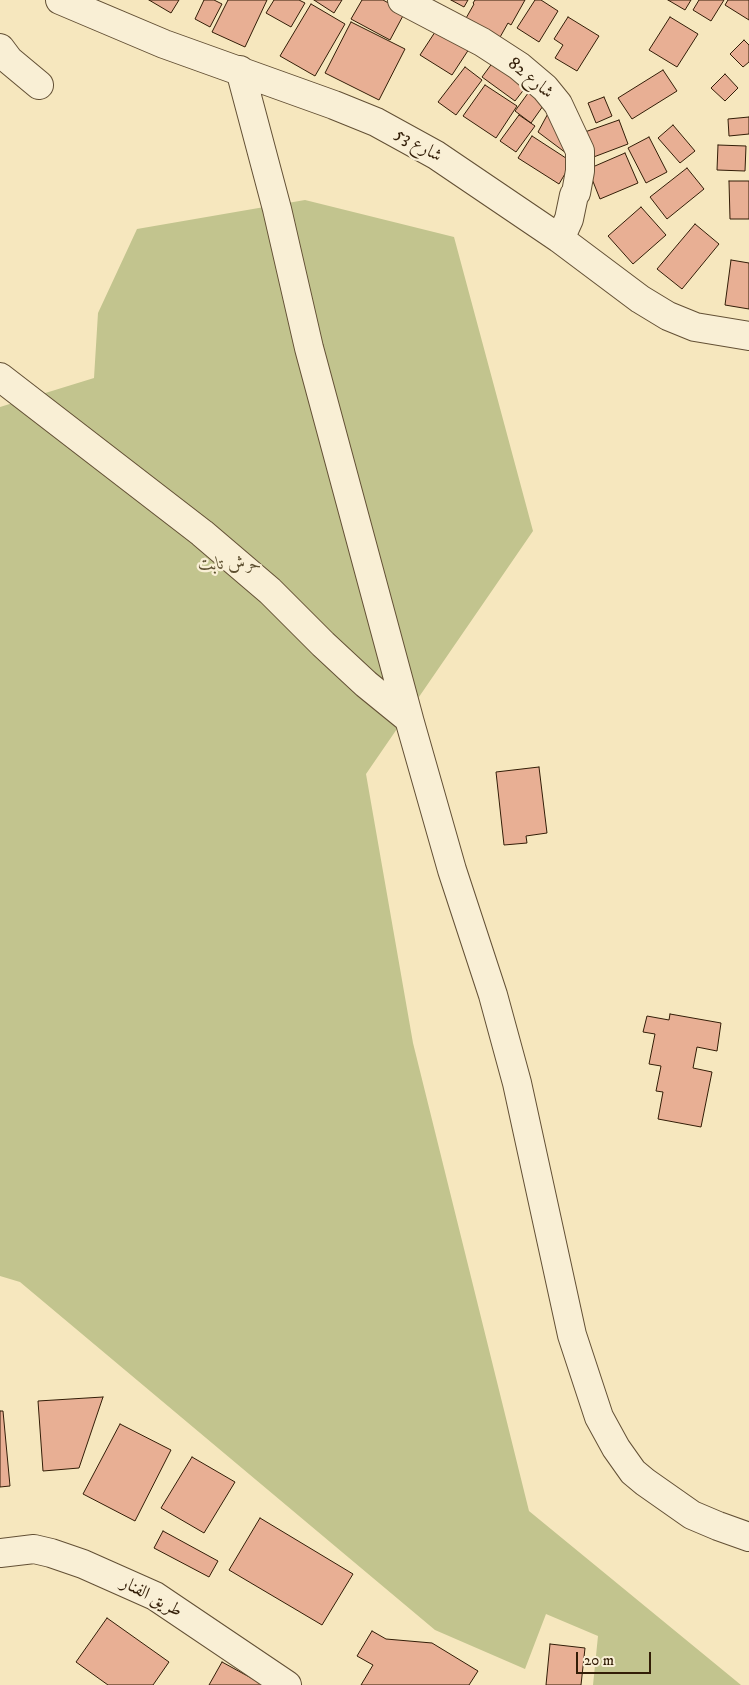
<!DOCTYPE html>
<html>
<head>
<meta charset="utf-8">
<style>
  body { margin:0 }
  #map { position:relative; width:749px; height:1685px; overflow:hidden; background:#f6e7be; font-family:"IM FELL DW Pica",serif }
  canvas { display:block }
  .scale { position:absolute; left:576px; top:1652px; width:75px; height:22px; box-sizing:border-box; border:2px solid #321d07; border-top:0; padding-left:6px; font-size:15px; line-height:18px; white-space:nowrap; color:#321d07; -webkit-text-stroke:4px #f9efd5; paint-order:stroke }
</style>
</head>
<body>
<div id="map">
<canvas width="749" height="1685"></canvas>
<div class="scale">20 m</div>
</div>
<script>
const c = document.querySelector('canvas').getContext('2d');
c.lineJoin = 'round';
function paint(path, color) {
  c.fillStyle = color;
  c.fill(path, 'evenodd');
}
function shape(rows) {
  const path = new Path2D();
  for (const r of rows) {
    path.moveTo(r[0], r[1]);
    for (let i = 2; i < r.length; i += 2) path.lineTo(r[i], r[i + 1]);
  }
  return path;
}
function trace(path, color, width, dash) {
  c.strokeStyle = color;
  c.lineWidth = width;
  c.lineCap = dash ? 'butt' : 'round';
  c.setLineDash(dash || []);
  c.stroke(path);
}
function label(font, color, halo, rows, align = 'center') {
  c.font = font + ' "IM FELL DW Pica",Amiri,serif';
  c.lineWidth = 4.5;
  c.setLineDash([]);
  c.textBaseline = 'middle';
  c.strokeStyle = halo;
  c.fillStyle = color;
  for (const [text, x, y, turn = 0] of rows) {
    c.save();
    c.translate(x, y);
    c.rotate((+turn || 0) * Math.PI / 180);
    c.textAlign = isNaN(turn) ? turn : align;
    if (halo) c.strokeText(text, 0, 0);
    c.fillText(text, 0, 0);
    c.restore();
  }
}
const green = shape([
  [305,200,454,237,533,531,366,774,413,1043,529,1511,741,1685,593,1685,598,1636,546,1614,525,1669,435,1630,20,1282,0,1276,0,407,94,378,98,313,137,229]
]);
const building = shape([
  [149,0,179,0,171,13,149,0],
  [204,0,214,0,222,4,210,27,195,19,204,0],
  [228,0,267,0,245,47,212,32,228,0],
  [274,0,299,0,305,3,291,27,266,13,274,0],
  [314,0,342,0,334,13,314,0],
  [362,0,383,0,405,12,390,40,351,19,362,0],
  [451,0,468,0,464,7,451,0],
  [475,0,525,0,511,25,508,23,499,39,465,20,474,4,473,3,475,0],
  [535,0,541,0,558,11,539,42,517,28,535,0],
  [668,0,691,0,685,10,668,0],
  [699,0,724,0,711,21,693,10,699,0],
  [728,0,749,0,749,20,725,5,728,0],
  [311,4,345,24,315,76,280,56,311,4],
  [568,17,599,36,577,71,555,58,563,45,554,39,568,17],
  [670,17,698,34,677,67,649,50,670,17],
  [351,22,405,49,379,100,325,73,351,22],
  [439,26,471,46,452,75,420,55,439,26],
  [744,40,749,45,749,62,743,67,730,54,744,40],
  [496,58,529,83,515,101,482,77,496,58],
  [465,67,482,80,456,115,438,102,465,67],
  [663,70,677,91,632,119,618,98,663,70],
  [725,74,738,88,725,101,711,88,725,74],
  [485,85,517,106,496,138,463,116,485,85],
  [534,85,550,96,531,123,515,111,534,85],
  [604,97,612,116,596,123,588,103,604,97],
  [551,108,570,156,538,132,551,108],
  [519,115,535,126,516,152,500,141,519,115],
  [749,117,749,134,729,136,728,119,749,117],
  [619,120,628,144,591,158,582,133,619,120],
  [673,125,695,151,680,163,658,138,673,125],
  [532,136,572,162,559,184,518,158,532,136],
  [649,137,667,172,646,183,628,148,649,137],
  [718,145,746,146,745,171,717,170,718,145],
  [625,153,638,183,600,199,588,169,625,153],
  [687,168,704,189,667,219,650,197,687,168],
  [729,181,749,181,749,219,730,219,729,181],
  [641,207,666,235,633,264,608,236,641,207],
  [695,224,719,244,682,289,657,269,695,224],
  [731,260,749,263,749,309,725,305,731,260],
  [539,767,547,833,526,836,527,843,504,845,496,772,539,767],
  [670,1014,721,1023,717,1051,697,1047,693,1068,712,1072,701,1127,658,1119,663,1092,656,1091,661,1066,649,1064,655,1034,643,1032,647,1016,669,1020,670,1014],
  [103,1397,79,1468,43,1471,38,1401,103,1397],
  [0,1411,3,1411,10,1486,0,1487,0,1411],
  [120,1424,171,1450,135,1521,83,1494,120,1424],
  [192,1457,235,1482,204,1533,161,1508,192,1457],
  [260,1518,353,1574,322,1625,229,1570,260,1518],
  [163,1531,218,1561,209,1577,154,1548,163,1531],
  [107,1618,169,1662,153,1685,108,1685,76,1662,107,1618],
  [372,1631,386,1639,432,1643,478,1671,469,1685,361,1685,373,1665,357,1656,372,1631],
  [550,1644,585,1648,581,1685,546,1685,550,1644],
  [222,1662,264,1685,209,1685,222,1662]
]);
const minor = shape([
  [60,0,164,44,334,105,376,122,436,155,560,239,640,299,668,316,695,327,749,336],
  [402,0,482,42,519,66,545,88,558,104,580,151,580,171,576,193,574,195,569,219,560,239],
  [0,48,9,60,39,85],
  [240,70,277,209,309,348,409,719],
  [0,377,202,533,270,591,323,644,366,684,409,719,452,870,493,995,517,1083,572,1335,599,1417,616,1448,633,1472,645,1482,692,1515,718,1526,749,1537],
  [0,1553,34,1549,51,1553,83,1564,155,1596,287,1685]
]);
const streetNames = [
  ["شارع 82",530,79,40],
  ["شارع 53",418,146,30],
  ["طريق الفنار",151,1598,28]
];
const parkNames = [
  ["حرش تابت",230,565]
];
paint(green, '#c2c48e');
paint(building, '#e8af94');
trace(building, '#321d07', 1);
trace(minor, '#635035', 30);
trace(minor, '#f9efd5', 28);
label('18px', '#321d07', '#f9efd5', streetNames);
label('italic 18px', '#5d4f30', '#f9efd5', parkNames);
</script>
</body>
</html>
